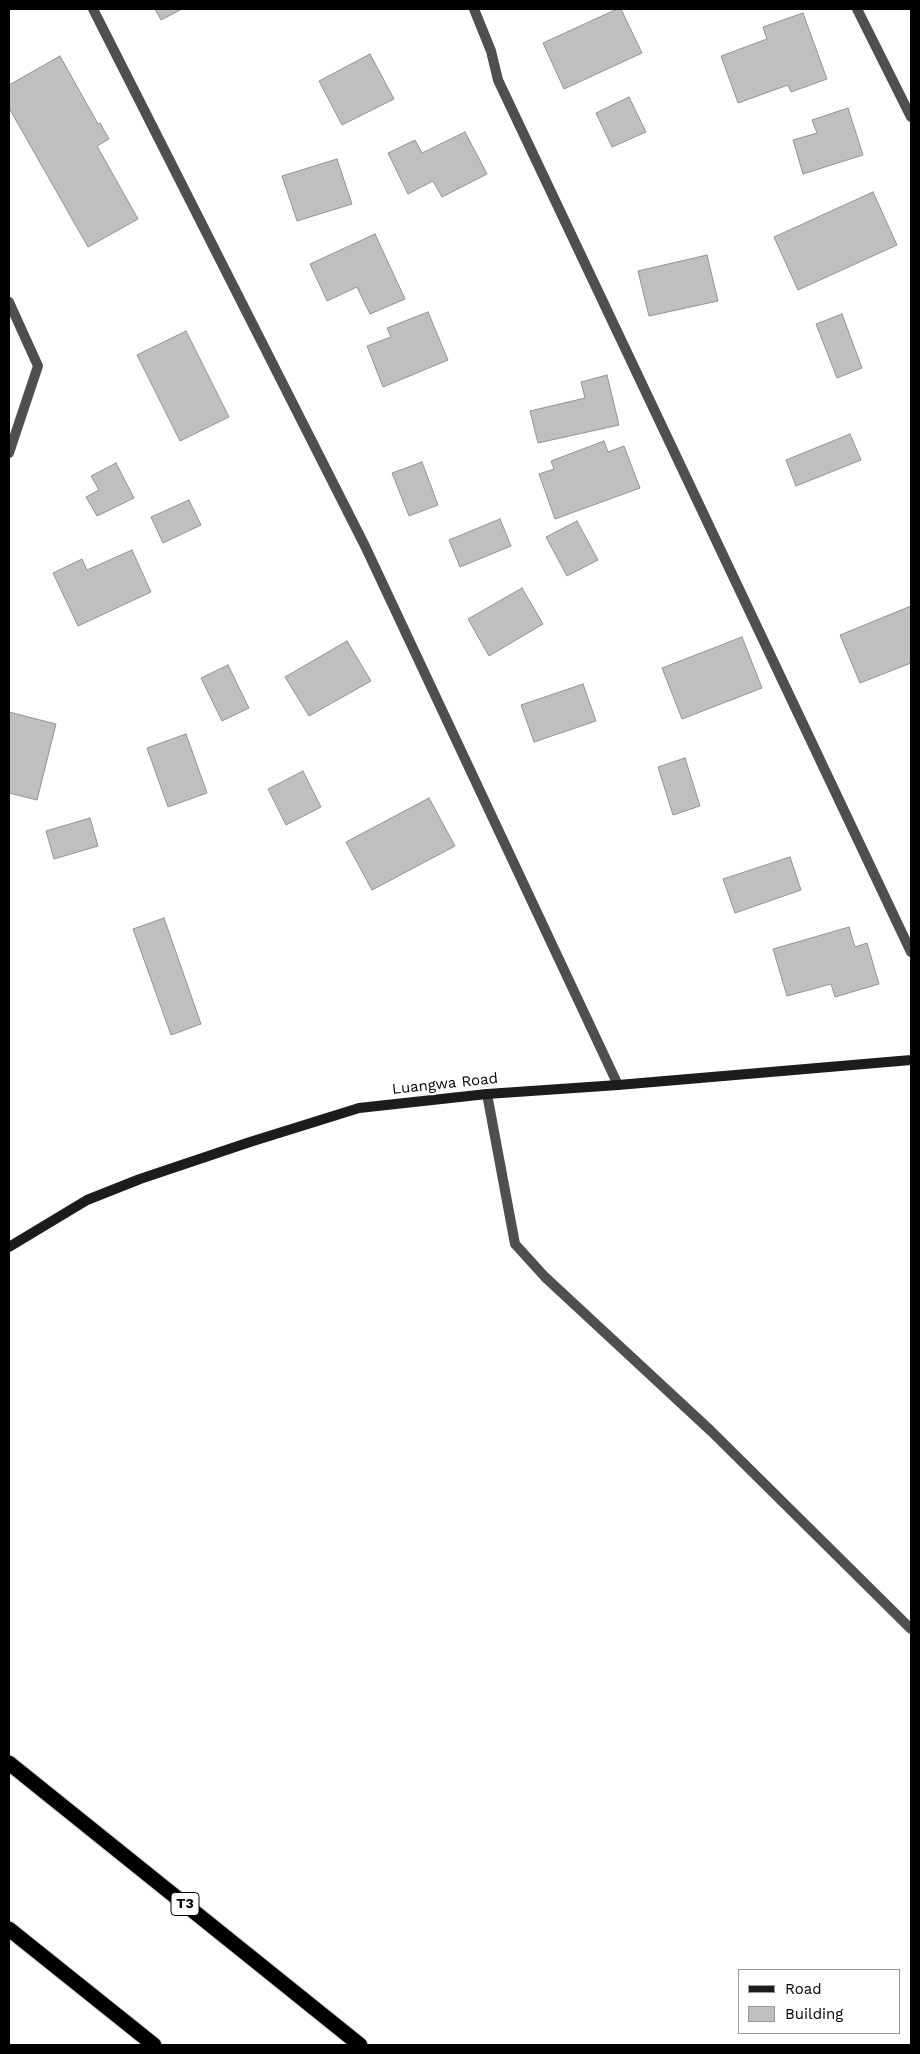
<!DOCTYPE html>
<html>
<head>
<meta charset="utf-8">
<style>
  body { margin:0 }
  #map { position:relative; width:920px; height:2054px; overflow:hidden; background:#fff; font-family:"Work Sans",sans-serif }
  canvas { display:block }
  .frame { position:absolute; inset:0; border:10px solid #000; pointer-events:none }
  .legend { position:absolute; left:738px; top:1969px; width:162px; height:65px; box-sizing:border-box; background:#fff; border:1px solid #999; margin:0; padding:6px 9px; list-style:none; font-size:15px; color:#000 }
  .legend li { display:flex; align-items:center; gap:10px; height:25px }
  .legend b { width:25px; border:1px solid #999 }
</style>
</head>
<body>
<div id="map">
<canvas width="920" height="2054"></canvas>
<div class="frame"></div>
<ul class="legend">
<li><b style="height:6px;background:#1c1c1c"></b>Road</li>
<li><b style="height:14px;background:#bfbfbf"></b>Building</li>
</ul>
</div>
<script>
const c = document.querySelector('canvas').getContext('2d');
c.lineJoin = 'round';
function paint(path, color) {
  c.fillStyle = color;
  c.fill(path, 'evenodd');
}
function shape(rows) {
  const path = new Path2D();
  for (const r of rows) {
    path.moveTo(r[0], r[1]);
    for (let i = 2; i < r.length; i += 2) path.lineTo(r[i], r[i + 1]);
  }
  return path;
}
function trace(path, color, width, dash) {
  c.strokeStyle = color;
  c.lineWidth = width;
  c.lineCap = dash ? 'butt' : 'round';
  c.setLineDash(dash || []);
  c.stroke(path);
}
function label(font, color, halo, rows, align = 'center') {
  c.font = font + ' "Work Sans",sans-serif';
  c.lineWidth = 4.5;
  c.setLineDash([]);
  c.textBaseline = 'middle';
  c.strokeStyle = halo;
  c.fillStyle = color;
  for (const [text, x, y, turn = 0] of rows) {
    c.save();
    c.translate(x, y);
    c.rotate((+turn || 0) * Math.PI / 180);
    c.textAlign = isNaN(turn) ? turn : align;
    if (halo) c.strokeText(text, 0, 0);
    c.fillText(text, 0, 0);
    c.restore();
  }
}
const building = shape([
  [155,9,182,9,161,20,155,9],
  [617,9,621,9,642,53,564,89,543,43,617,9],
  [803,13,827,79,791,92,788,85,738,103,721,56,767,39,763,27,803,13],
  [370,54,394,99,342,125,319,81,370,54],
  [60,56,98,124,100,123,109,139,97,146,138,219,88,247,9,108,9,85,60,56],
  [629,97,646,132,612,147,596,113,629,97],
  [848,108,863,155,803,174,793,140,817,133,812,120,848,108],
  [465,132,487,174,442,197,433,181,408,194,388,153,415,140,422,153,465,132],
  [337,159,352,204,297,221,282,176,337,159],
  [873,192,897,245,798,290,774,237,873,192],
  [375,234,405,299,370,314,357,287,327,301,310,264,375,234],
  [707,255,718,301,649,316,638,271,707,255],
  [428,312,448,360,383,387,367,346,391,337,387,328,428,312],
  [842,314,862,368,837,378,816,324,842,314],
  [186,331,229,417,180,441,137,355,186,331],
  [607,375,619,425,538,443,530,411,585,398,581,382,607,375],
  [850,434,861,460,796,486,786,460,850,434],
  [604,441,608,452,624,446,640,488,555,519,539,474,554,469,551,461,604,441],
  [422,462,438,505,409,516,392,473,422,462],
  [116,463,134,498,97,516,86,497,99,490,91,476,116,463],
  [189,500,201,525,163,543,151,517,189,500],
  [500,519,511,546,460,567,449,540,500,519],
  [577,521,598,560,567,576,546,537,577,521],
  [132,550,151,592,78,626,53,573,82,559,87,570,132,550],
  [522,588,543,624,489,656,468,619,522,588],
  [911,606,911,663,860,683,840,635,911,606],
  [742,637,762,688,682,719,662,668,742,637],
  [347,641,371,681,309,716,285,677,347,641],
  [228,665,249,708,222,721,201,678,228,665],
  [583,684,596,721,534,742,521,705,583,684],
  [9,712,56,724,37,800,9,793,9,712],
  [186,734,207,793,168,807,147,748,186,734],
  [685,758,700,806,673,815,658,767,685,758],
  [303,771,321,807,286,825,268,789,303,771],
  [429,798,455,846,372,890,346,842,429,798],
  [90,818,98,846,54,859,46,831,90,818],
  [790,857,801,890,735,913,723,879,790,857],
  [164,918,201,1024,171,1035,133,929,164,918],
  [849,927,855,947,867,943,879,984,835,997,831,984,787,996,773,949,849,927]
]);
const street = shape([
  [93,9,365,546,618,1085],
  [474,9,491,51,498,80,911,952],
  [857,9,911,117],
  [9,302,38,366,9,453],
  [487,1094,515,1244,545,1277,711,1431,911,1629]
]);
const secondary = shape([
  [9,1247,87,1200,140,1179,250,1142,359,1108,487,1094,618,1085,911,1060]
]);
const highway = shape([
  [9,1763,360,2045],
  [9,1929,154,2045]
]);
const shields = [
  [185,1904,28]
];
const shieldNames = [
  ["T3",185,1904]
];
const streetNames = [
  ["Luangwa Road",445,1084,-6]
];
paint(building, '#bfbfbf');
trace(building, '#939393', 1);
trace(highway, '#dbdbdb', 17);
trace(street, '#4f4f4f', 10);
trace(secondary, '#1c1c1c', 10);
trace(highway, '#000', 15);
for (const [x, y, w] of shields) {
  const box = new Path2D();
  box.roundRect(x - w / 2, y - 11.5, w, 23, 4);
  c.fillStyle = '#fff';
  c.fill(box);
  trace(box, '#000', 1);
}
label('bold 14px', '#000', null, shieldNames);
label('15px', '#000', '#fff', streetNames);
</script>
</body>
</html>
